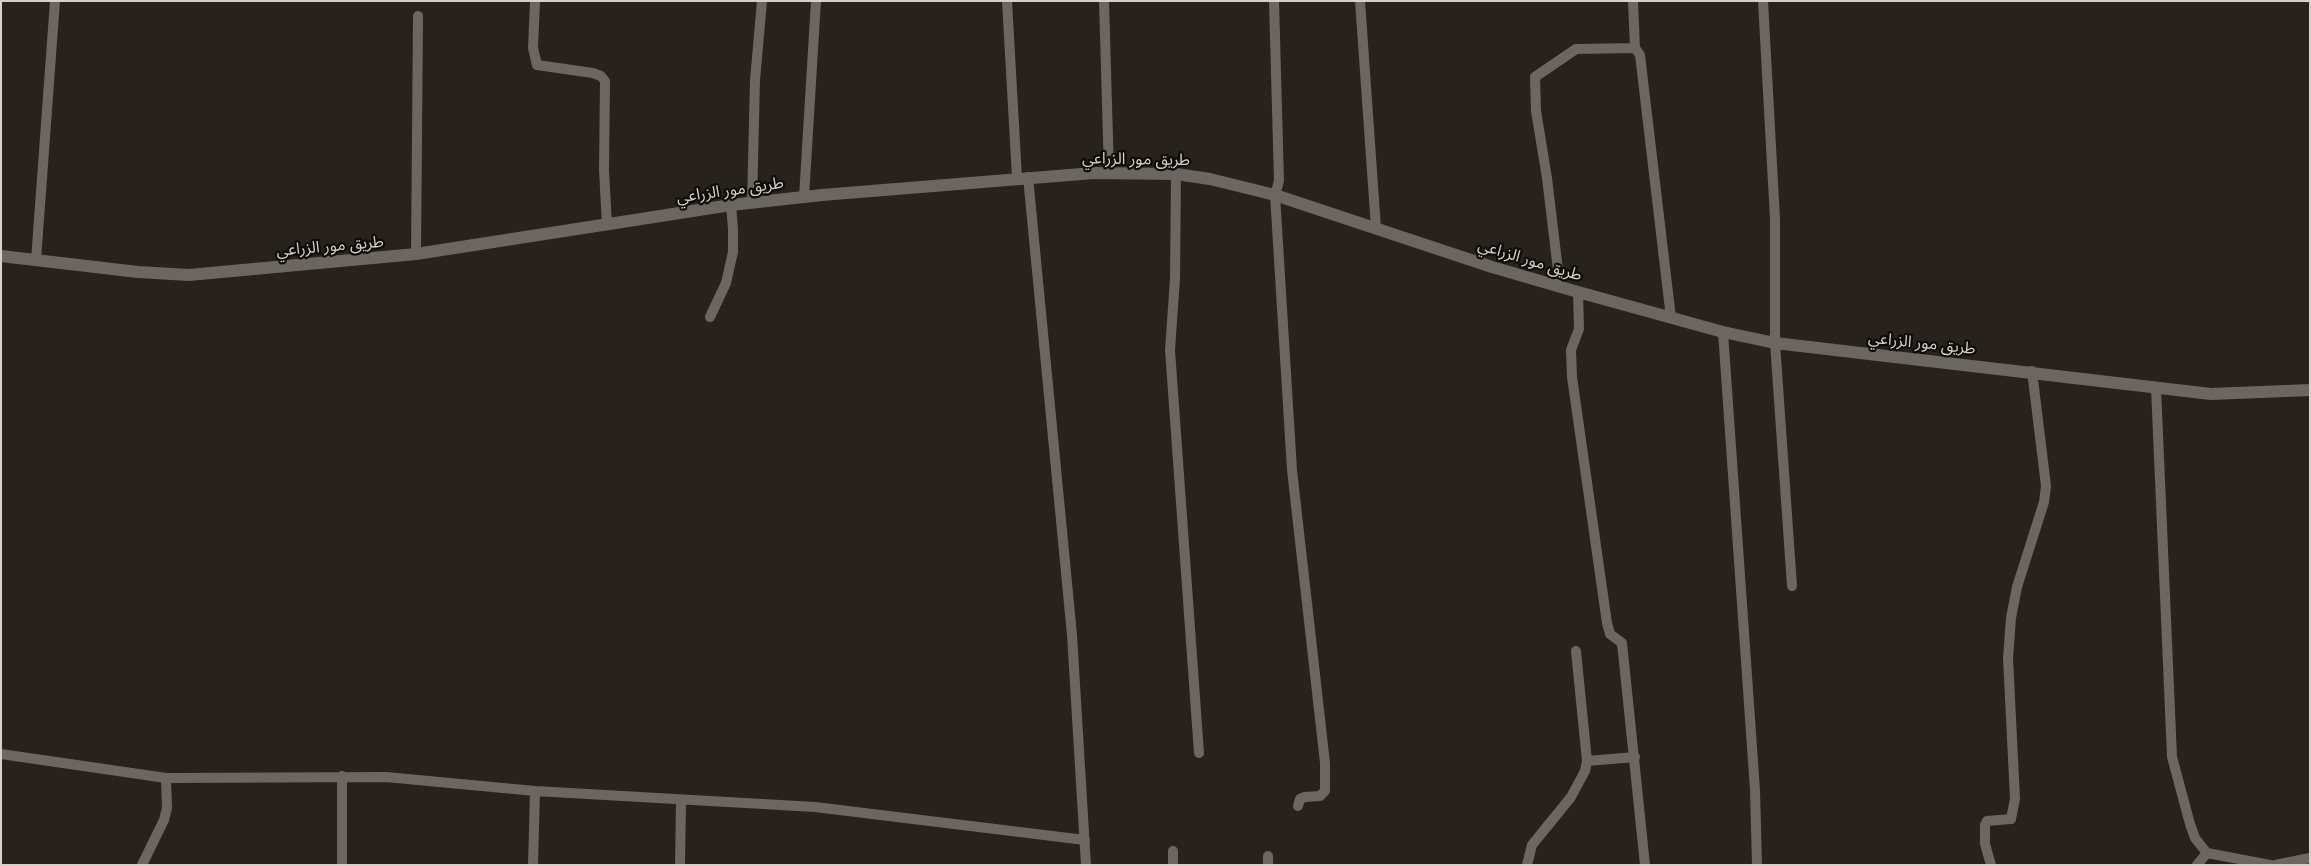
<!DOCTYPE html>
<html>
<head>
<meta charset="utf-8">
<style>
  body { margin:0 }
  #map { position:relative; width:2311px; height:866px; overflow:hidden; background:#27221c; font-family:Lato,sans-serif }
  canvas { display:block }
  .frame { position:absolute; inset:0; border:2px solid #d4d1cd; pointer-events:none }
</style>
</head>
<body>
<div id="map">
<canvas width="2311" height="866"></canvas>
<div class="frame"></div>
</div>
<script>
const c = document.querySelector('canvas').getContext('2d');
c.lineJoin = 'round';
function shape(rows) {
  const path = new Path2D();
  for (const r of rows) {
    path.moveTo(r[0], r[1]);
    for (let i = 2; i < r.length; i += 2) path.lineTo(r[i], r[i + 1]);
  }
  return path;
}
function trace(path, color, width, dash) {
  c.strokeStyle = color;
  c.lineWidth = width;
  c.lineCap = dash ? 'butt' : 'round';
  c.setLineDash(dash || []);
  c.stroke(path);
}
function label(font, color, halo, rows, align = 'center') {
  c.font = font + ' Lato,"Noto Sans Arabic",sans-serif';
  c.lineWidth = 4.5;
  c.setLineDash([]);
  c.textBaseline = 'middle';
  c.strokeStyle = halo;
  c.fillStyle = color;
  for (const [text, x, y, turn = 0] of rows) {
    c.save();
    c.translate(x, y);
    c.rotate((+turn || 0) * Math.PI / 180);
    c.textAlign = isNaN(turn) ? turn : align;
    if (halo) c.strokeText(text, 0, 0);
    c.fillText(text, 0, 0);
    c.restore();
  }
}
const minor = shape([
  [535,1,533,48,537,65,593,73,601,76,605,81,604,170,607,225],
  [1007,1,1017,178],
  [1104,1,1109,173],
  [1274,1,1279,181,1275,195,1292,470,1325,763,1325,791,1320,796,1305,797,1300,799,1298,806],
  [1360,1,1376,228],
  [1633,1,1635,48,1640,55,1671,318],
  [1763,1,1775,219,1775,343,1792,586],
  [1176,174,1175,279,1170,350,1199,753],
  [1028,177,1072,635,1086,865],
  [804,197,816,1],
  [752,203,755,80,762,1],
  [416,254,418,16],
  [36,260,55,1],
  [1560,287,1547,178,1536,111,1535,77,1576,49,1635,48],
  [1578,292,1579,329,1571,350,1572,377,1607,623,1610,634,1622,643,1645,865],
  [710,317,726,283,733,252,733,229,731,205],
  [1723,332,1755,790,1757,865],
  [2156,388,2172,757,2190,824,2195,838,2207,853],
  [1,754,166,778,386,777,535,791,815,807,1085,840],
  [1587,761,1635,757],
  [1173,851,1173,865],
  [142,865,164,820,167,808,166,778],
  [342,865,342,776],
  [533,865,535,791],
  [680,865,681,801],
  [1268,865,1268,856],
  [1527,865,1532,845,1571,797,1585,771,1587,761,1576,651],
  [1991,865,1985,844,1985,825,1987,821,2011,819,2015,799,2008,658,2011,618,2017,587,2044,502,2046,486,2032,371],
  [2197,865,2207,853,2270,865],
  [2275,865,2310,858]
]);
const tertiary = shape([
  [1,256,138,272,189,275,416,254,731,205,822,195,1094,173,1176,174,1210,179,1275,195,1492,267,1578,292,1723,332,1775,343,2211,394,2310,390]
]);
const streetNames = [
  ["طريق مور الزراعي",1136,159,1],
  ["طريق مور الزراعي",730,190,-8],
  ["طريق مور الزراعي",330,246,-5],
  ["طريق مور الزراعي",1530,260,17],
  ["طريق مور الزراعي",1922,343,6]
];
trace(minor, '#6c6660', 10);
trace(tertiary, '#6c6660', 12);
label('16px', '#d4d1cd', '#0e0c09', streetNames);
</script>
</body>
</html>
